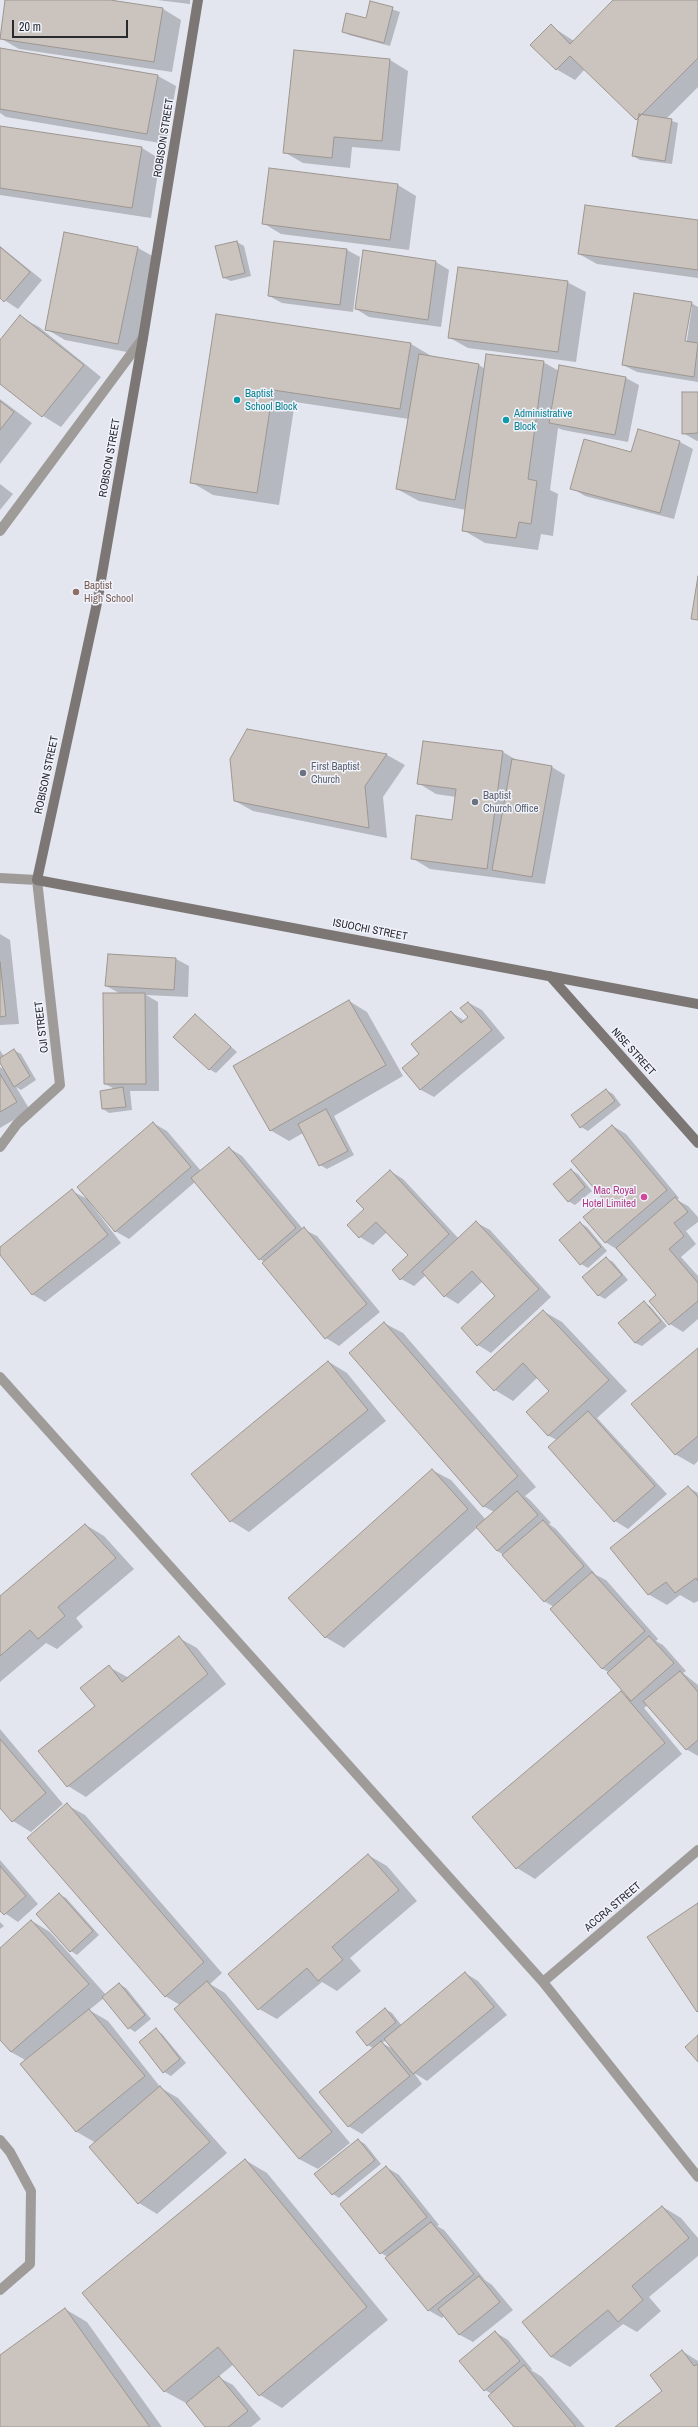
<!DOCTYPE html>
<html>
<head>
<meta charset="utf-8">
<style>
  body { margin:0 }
  #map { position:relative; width:698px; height:2427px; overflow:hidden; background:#e3e6ef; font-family:"Archivo Narrow",sans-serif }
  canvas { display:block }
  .scale { position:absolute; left:12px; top:20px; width:116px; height:18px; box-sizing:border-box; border:2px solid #292a2e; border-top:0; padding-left:5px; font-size:12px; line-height:14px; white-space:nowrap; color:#292a2e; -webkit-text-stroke:3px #f1f3fc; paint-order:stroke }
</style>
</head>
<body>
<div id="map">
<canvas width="698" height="2427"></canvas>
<div class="scale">20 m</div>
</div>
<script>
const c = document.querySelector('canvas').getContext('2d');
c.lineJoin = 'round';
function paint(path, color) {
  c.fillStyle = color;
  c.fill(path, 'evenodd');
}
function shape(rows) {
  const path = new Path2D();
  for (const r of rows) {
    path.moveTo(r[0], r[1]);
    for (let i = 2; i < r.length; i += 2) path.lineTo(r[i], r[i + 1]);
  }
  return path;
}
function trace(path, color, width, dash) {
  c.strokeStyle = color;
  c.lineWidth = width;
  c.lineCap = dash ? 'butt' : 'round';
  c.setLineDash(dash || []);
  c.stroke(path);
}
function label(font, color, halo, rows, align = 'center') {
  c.font = font + ' "Archivo Narrow",sans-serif';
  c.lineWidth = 3;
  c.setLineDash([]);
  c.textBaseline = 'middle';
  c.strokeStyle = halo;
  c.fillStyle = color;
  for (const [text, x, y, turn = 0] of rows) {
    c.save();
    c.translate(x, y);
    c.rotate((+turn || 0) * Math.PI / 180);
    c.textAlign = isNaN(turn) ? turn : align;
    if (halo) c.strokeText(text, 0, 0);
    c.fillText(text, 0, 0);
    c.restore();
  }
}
const shadow = shape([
  [6,0,104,0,163,9,181,20,172,72,19,49,0,38],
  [157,0,190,0,190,4],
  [614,0,698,0,698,87,666,119,678,123,672,164,640,160,633,156,639,121,585,69,575,80,556,69,551,26,574,41],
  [371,2,400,12,390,46,349,35,343,31,367,19],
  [0,49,158,76,176,86,166,144,6,117,0,113],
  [294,51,390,60,408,71,400,151,352,147,350,168,303,163,284,152],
  [0,127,142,148,160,159,151,218,0,195],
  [398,185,416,196,409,250,281,234,263,223],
  [698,221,698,278,597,264,579,254],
  [65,234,138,248,156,258,137,354,65,340,46,329],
  [237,242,244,246,251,276,231,281,224,278],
  [0,246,42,280,18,309,0,297],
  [347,250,360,257,353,312,282,303,269,296],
  [364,252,436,262,449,270,441,327,369,317,356,309],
  [567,282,586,292,576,362,468,348,450,338],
  [691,303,698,307,698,382,637,372,623,365],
  [690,307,692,307,686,346,684,346],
  [217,315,411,344,433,357,479,365,485,369,543,362,559,371,560,366,626,378,639,385,628,442,563,430,558,428,550,490,558,494,553,536,541,534,538,550,485,543,463,530,466,510,419,501,397,489,409,419,295,402,279,505,213,495,191,482],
  [20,317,39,327,101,377,61,427,43,416,0,383,0,340],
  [698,393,698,441,697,441,683,433],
  [0,399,32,423,0,464],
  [680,442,693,449,674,519,585,496,572,488,632,453],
  [0,484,13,494,0,510],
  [247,730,387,755,405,765,383,797,387,838,253,811,235,801],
  [503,752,518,761,552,767,565,775,545,884,430,869,412,858,452,821,456,797,436,794,418,783],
  [0,934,10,940,19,1024,0,1025],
  [176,959,189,966,188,997,146,995,158,1002,159,1091,130,1091,132,1110,109,1113,103,1109,115,1089,105,1084,121,994,106,986],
  [349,1001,367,1012,403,1076,334,1116,354,1155,327,1169,320,1165,303,1133,289,1141,270,1130],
  [469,1003,482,1010,505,1038,434,1097,421,1090,404,1069,421,1054,451,1012,465,1021,469,1017],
  [195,1015,237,1052,216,1073,209,1069],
  [0,1050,4,1057,14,1050,21,1054,36,1080,21,1090,16,1087,30,1110,0,1128,0,1067,5,1070,0,1062],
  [606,1090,613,1094,621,1105,588,1131,581,1127,572,1116],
  [153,1123,167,1131,201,1171,229,1148,242,1156,303,1229,317,1236,380,1312,339,1346,326,1338,265,1262,259,1259,195,1182,129,1239,115,1231,91,1202,90,1203,121,1243,45,1302,32,1294,0,1254,0,1248,72,1191,89,1200],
  [613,1126,626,1134,679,1198,677,1200,688,1206,698,1217,698,1222,686,1231,696,1244,681,1257,698,1276,698,1319,683,1332,670,1324,651,1301,658,1296,618,1250,605,1242,606,1200],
  [571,1170,578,1174,592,1191,575,1205,568,1201],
  [390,1171,403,1179,459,1239,477,1223,490,1230,551,1297,491,1353,478,1345,462,1328,497,1296,483,1281,458,1304,445,1296,426,1275,414,1286,401,1279,409,1255,387,1232,373,1245,360,1237,365,1210],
  [580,1223,587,1227,607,1251,588,1268,581,1264,561,1240],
  [606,1258,613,1262,628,1280,605,1299,598,1295],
  [644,1303,650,1306,667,1326,642,1346,635,1343],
  [543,1311,562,1322,627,1391,597,1418,667,1494,628,1529,615,1521,557,1440,549,1436,527,1412,551,1391,538,1377,513,1401,495,1390],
  [384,1323,403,1333,536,1487,525,1496,530,1500,551,1523,549,1524,556,1529,596,1575,606,1580,658,1639,656,1641,663,1645,686,1671,683,1673,698,1685,698,1756,686,1749,648,1705,644,1708,682,1754,535,1879,517,1868,474,1817,621,1693,628,1697,610,1673,603,1669,551,1610,554,1607,544,1601,504,1555,497,1551,477,1528,344,1648,325,1637,432,1470,451,1480,486,1520,494,1512,483,1506],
  [698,1349,698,1461,694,1465,675,1454],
  [329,1362,347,1373,386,1421,249,1532,231,1521,192,1474],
  [689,1488,698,1493,698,1601,694,1603,680,1595,667,1605,648,1594],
  [86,1525,104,1536,134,1569,76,1618,83,1627,57,1649,46,1643,0,1682,0,1597],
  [179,1638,197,1648,226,1684,86,1797,68,1786,40,1751,96,1707,109,1667,129,1678],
  [0,1729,63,1804,31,1832,13,1821,0,1806],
  [67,1805,85,1815,222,1973,210,1984,225,1993,350,2143,318,2169,299,2159,180,2005,165,1996],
  [368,1855,387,1866,417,1901,350,1958,361,1971,337,1991,322,1982,277,2019,259,2009],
  [0,1860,38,1904,18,1922,0,1910],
  [59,1894,66,1898,99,1935,77,1955,71,1951],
  [32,1921,50,1932,106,1995,119,1984,126,1988,151,2019,135,2032,129,2028,104,1998,89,2010,108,2021,161,2088,178,2098,227,2153,157,2214,139,2203,91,2148,96,2143,77,2132,22,2065,27,2061,11,2052,0,2039,0,1949],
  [0,1922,4,1926,0,1929],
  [465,1973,478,1981,507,2015,427,2081,414,2073,422,2084,362,2134,348,2126,374,2049,368,2045,357,2032,385,2009,392,2013,402,2026],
  [386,2040,393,2049,382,2043],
  [156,2030,162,2034,186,2063,171,2076,164,2072],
  [358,2140,365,2144,381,2164,339,2198,333,2194],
  [245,2160,267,2173,388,2320,282,2408,260,2395,234,2364,218,2377,233,2385,261,2419,251,2427,207,2427,186,2403,164,2391],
  [386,2167,399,2175,439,2225,437,2226,444,2230,485,2280,492,2285,513,2310,473,2342,460,2335,445,2315,442,2318,428,2310,388,2257,381,2253,341,2204],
  [663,2207,681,2218,698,2238,698,2256,649,2297,661,2311,637,2332,623,2324,570,2367,551,2357],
  [65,2309,87,2322,162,2427,0,2427,0,2356],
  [495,2332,508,2340,532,2369,531,2370,542,2377,585,2427,515,2427,492,2394,485,2390],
  [682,2351,698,2361,698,2427,617,2427,663,2392]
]);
const building = shape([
  [5,0,110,0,163,8,154,62,0,39,5,0],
  [613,0,698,0,698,58,636,120,570,56,556,70,530,45,551,24,570,44,613,0],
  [370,1,393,7,384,43,342,32,346,13,366,18,370,1],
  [0,48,158,75,147,134,0,109,0,48],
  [294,50,390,59,382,141,334,137,332,158,283,153,294,50],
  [639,114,672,119,665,161,632,156,639,114],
  [0,126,142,147,132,208,0,188,0,126],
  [269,168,398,184,390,240,262,224,269,168],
  [585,205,698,220,698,270,578,254,585,205],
  [64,232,138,247,118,344,45,330,64,232],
  [237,241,245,273,223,278,215,246,237,241],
  [274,241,347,249,340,305,268,296,274,241],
  [0,247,30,272,4,302,0,298,0,247],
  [363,250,436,261,428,320,355,309,363,250],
  [458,267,568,281,558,352,448,338,458,267],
  [634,293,692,302,685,341,698,343,694,377,622,365,634,293],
  [216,314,411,343,400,409,273,390,257,493,190,483,216,314],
  [20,315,84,365,42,417,0,384,0,340,20,315],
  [419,354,479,364,455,500,396,489,419,354],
  [486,354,544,361,528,479,537,481,531,524,519,522,516,538,462,531,486,354],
  [559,365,626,377,615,435,549,423,559,365],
  [682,392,698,392,698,433,682,434,682,392],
  [0,401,14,412,0,430,0,401],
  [638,429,680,441,660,513,570,489,584,439,631,452,638,429],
  [698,576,698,620,691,619,698,576],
  [247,729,387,754,365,786,369,828,234,801,230,759,247,729],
  [423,741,503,751,487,869,411,859,416,815,452,820,456,789,417,784,423,741],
  [512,759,552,766,532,877,492,870,512,759],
  [108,954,176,958,174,990,105,986,108,954],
  [0,962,6,1016,0,1017,0,962],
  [103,993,145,993,146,1084,104,1084,103,993],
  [349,1000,386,1065,270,1131,233,1066,349,1000],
  [468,1002,492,1030,420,1090,402,1068,419,1054,411,1044,451,1011,461,1023,468,1017,460,1008,468,1002],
  [195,1014,231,1047,209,1070,173,1037,195,1014],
  [14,1049,30,1076,14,1087,0,1063,0,1058,14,1049],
  [0,1074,17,1102,0,1112,0,1074],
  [123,1087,126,1107,102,1109,100,1091,123,1087],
  [606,1089,615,1101,580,1128,571,1115,606,1089],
  [326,1109,348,1151,319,1166,298,1124,326,1109],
  [153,1122,191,1167,115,1232,77,1187,153,1122],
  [612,1125,667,1190,605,1243,583,1217,604,1200,571,1161,612,1125],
  [229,1147,296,1228,259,1260,191,1178,229,1147],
  [571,1169,585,1187,568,1202,553,1184,571,1169],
  [390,1170,449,1234,400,1280,392,1270,408,1255,376,1222,359,1238,347,1225,364,1209,356,1201,390,1170],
  [72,1189,108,1235,32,1295,0,1255,0,1247,72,1189],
  [675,1197,688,1212,674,1223,684,1236,669,1249,698,1283,698,1301,669,1325,649,1301,656,1295,616,1248,675,1197],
  [476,1221,539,1289,477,1346,461,1328,495,1296,472,1271,444,1297,422,1272,476,1221],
  [580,1222,601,1247,580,1265,559,1240,580,1222],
  [304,1227,367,1304,325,1339,262,1263,304,1227],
  [606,1257,622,1275,598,1296,582,1277,606,1257],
  [644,1301,661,1321,635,1343,618,1323,644,1301],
  [543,1310,609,1380,548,1436,526,1412,549,1391,523,1363,494,1391,476,1372,543,1310],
  [384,1322,518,1476,483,1507,349,1353,384,1322],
  [698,1348,698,1436,675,1455,631,1404,698,1348],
  [328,1361,368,1410,230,1522,191,1474,328,1361],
  [588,1411,655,1486,614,1522,548,1447,588,1411],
  [432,1469,468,1509,325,1638,288,1598,432,1469],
  [688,1486,698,1497,698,1581,696,1578,675,1593,666,1582,648,1595,610,1548,688,1486],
  [517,1491,538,1515,497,1551,476,1527,517,1491],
  [543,1520,584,1566,544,1602,502,1555,543,1520],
  [85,1524,116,1558,58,1607,65,1616,38,1639,30,1630,0,1656,0,1596,85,1524],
  [592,1572,645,1631,602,1669,550,1609,592,1572],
  [179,1636,208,1674,67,1787,38,1751,95,1706,80,1688,109,1665,122,1682,179,1636],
  [649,1636,674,1663,631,1701,607,1673,649,1636],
  [680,1671,698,1692,698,1740,686,1750,643,1701,680,1671],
  [621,1691,665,1743,516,1869,472,1817,621,1691],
  [0,1739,46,1793,12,1822,0,1808,0,1739],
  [67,1803,204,1962,165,1997,27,1838,67,1803],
  [368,1854,399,1890,332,1947,343,1960,318,1981,307,1968,258,2010,228,1974,368,1854],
  [0,1866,26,1896,4,1915,0,1911,0,1866],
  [59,1893,93,1931,70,1952,36,1914,59,1893],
  [698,1903,698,2011,697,2012,647,1937,698,1903],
  [31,1920,89,1984,11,2052,0,2040,0,1948,31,1920],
  [465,1972,494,2007,413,2074,384,2039,465,1972],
  [207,1981,332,2132,299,2159,174,2009,207,1981],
  [119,1983,145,2015,128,2029,102,1997,119,1983],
  [385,2008,396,2022,367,2046,356,2032,385,2008],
  [89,2009,145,2076,76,2132,20,2064,89,2009],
  [156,2028,180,2059,163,2073,139,2042,156,2028],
  [698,2035,698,2062,685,2047,698,2035],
  [381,2041,410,2076,348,2127,319,2092,381,2041],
  [160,2086,210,2142,138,2204,89,2147,160,2086],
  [358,2139,375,2160,332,2195,314,2174,358,2139],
  [245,2159,367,2307,259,2396,218,2347,164,2392,82,2293,245,2159],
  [386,2166,427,2217,380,2254,340,2204,386,2166],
  [662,2206,689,2238,632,2286,643,2300,618,2322,608,2310,551,2357,522,2322,662,2206],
  [431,2222,474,2274,428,2311,385,2258,431,2222],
  [479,2276,500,2302,459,2335,438,2309,479,2276],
  [65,2308,150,2427,0,2427,0,2355,65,2308],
  [495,2331,520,2361,484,2391,459,2361,495,2331],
  [682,2350,694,2366,698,2364,698,2427,615,2427,662,2391,650,2375,682,2350],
  [524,2365,576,2427,514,2427,488,2396,524,2365],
  [219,2376,248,2411,228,2427,205,2427,186,2403,219,2376]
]);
const minor = shape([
  [0,531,143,338],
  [0,878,37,880,60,1085,17,1124,0,1147],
  [0,1377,543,1982,698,2177],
  [543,1982,698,1850],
  [0,2140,10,2152,31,2191,30,2264,0,2290]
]);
const secondary = shape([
  [198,0,143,338,97,603,37,880,698,1004],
  [550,976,698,1143]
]);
const markers = [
  [237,400,4,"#0f9aa8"],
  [506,420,4,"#0f9aa8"],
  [76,592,4,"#8d6e63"],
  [303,773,4,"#6b7280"],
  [475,802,4,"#6b7280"],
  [644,1197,4,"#d1479c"]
];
const streetNames = [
  ["ROBISON STREET",164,138,-81],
  ["ROBISON STREET",110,458,-80],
  ["ROBISON STREET",47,775,-78],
  ["ISUOCHI STREET",370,930,11],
  ["OJI STREET",42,1027,-97],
  ["NISE STREET",633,1052,48],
  ["ACCRA STREET",613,1907,-40]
];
const cultureNames = [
  ["Baptist",245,394],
  ["School Block",245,407],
  ["Administrative",514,414],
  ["Block",514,427]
];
const educationNames = [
  ["Baptist",84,586],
  ["High School",84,599]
];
const worshipNames = [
  ["First Baptist",311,767],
  ["Church",311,780],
  ["Baptist",483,796],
  ["Church Office",483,809]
];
const hotelNames = [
  ["Mac Royal",636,1191],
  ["Hotel Limited",636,1204]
];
paint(shadow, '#0003');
paint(building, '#cbc4be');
trace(building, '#9d9690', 1);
trace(minor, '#9f9b99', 10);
trace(secondary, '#7c7774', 10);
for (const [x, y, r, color] of markers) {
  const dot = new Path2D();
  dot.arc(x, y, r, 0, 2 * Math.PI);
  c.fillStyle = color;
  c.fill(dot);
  trace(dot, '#f1f3fc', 1.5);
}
label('11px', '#292a2e', '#f1f3fc', streetNames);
label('11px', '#0d838f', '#f1f3fc', cultureNames, 'left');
label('11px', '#785e54', '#f1f3fc', educationNames, 'left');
label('11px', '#5b616d', '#f1f3fc', worshipNames, 'left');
label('11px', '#b23c85', '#f1f3fc', hotelNames, 'right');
</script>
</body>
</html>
